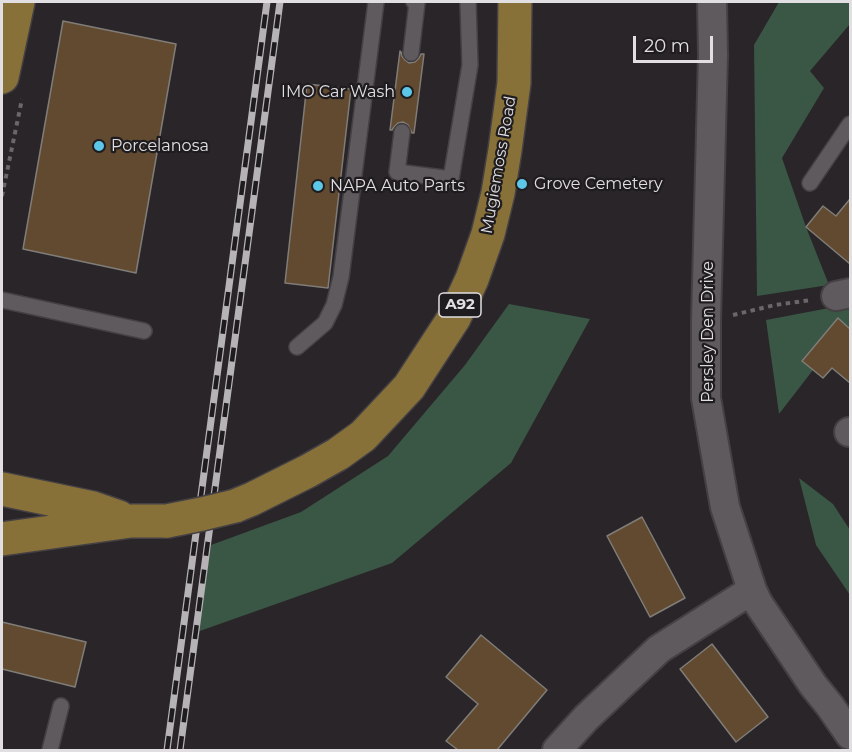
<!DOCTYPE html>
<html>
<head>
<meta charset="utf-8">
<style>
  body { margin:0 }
  #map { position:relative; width:852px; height:752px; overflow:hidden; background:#292529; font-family:Montserrat,sans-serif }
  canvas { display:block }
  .frame { position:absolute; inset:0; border:3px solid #e1dfe1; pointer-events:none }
  .scale { position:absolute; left:633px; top:36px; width:80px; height:27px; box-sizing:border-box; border:3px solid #e1dfe1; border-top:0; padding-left:8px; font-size:18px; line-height:21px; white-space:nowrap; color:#e1dfe1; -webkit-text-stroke:4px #1f1c1f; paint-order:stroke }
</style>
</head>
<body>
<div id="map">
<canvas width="852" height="752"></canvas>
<div class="frame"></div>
<div class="scale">20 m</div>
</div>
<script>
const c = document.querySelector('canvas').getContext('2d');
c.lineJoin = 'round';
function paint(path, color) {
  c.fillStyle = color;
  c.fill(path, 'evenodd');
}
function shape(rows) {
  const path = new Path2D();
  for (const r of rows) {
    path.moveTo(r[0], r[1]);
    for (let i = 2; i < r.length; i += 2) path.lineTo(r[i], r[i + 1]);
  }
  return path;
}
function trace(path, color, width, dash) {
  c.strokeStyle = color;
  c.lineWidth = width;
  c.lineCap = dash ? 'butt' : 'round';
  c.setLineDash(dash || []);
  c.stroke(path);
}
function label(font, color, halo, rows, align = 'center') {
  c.font = font + ' Montserrat,sans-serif';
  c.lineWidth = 4.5;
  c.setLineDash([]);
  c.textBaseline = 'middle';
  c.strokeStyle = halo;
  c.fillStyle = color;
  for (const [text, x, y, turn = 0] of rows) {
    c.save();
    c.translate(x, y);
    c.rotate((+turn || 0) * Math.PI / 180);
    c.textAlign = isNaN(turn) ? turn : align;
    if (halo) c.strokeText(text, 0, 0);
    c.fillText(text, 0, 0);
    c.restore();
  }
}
const green = shape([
  [779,2,850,2,850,24,810,71,824,88,782,158,806,227,829,285,757,296,754,45],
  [509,304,590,319,511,463,392,563,197,632,211,545,301,512,388,456,465,365],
  [850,304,850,329,838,318,802,360,813,370,779,414,766,320],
  [799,478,833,504,850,530,850,595,816,545]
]);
const building = shape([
  [63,21,176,44,136,273,23,249,63,21],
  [400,51,401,52,402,56,405,60,409,63,415,62,419,58,421,54,424,54,414,133,412,133,408,125,403,122,398,123,394,127,392,130,390,130,400,51],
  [307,84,351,89,328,288,285,283,307,84],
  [850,199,850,264,806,227,823,206,836,216,850,199],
  [838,318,850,329,850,383,832,368,823,378,802,361,838,318],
  [642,517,685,598,650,617,607,536,642,517],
  [2,622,86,642,75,687,2,669,2,622],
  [481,635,547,690,497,750,458,750,446,741,478,704,446,677,481,635],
  [712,644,768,717,736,742,680,669,712,644]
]);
const path = shape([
  [2,196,22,99],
  [733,315,775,305,811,300]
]);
const lane = shape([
  [411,53,417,3,414,2],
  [402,132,397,172,451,179,470,65,468,2],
  [810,183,850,124],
  [2,300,144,331],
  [297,347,325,323,334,305,341,277,376,2],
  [50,750,61,706]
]);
const street = shape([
  [712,2,713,55,706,321,706,398,725,507,752,590,758,603,813,685,830,706,850,735],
  [836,296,850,293],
  [849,432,850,432],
  [557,750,586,718,659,649,752,590]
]);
const primary = shape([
  [2,77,18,2],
  [2,489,93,508,119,517],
  [235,506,252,499,308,471,338,454,363,436,409,387,454,318,472,279,488,234,498,193,505,150,514,83,515,2],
  [2,539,131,521,167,521]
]);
const rail = shape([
  [167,750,267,2],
  [180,750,280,2]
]);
const primaryBridge = shape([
  [167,521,202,514,235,506]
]);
const markers = [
  [407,92,6,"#5cc7e7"],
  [99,146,6,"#5cc7e7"],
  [522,184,6,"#5cc7e7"],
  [318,186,6,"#5cc7e7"]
];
const shields = [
  [460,305,42]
];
const shieldNames = [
  ["A92",460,305]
];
const poiNames = [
  ["IMO Car Wash",395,92,"right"],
  ["Porcelanosa",111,146],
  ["Grove Cemetery",534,184],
  ["NAPA Auto Parts",330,186]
];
const streetNames = [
  ["Mugiemoss Road",499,165,-80],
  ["Persley Den Drive",708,332,-90]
];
paint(green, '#3a5645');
paint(building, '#614a30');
trace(building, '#807d78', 1.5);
trace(lane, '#444044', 18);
trace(street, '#444044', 32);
trace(primary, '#444044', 36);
trace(path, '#6a666a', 4, [4.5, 4.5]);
trace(lane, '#5e5a5e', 15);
trace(street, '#5e5a5e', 28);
trace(primary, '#877138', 33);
trace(rail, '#b6b3b6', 7);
trace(rail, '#1f1c1f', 4.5, [14]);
trace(primaryBridge, '#444044', 36, []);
trace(primaryBridge, '#877138', 33);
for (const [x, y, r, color] of markers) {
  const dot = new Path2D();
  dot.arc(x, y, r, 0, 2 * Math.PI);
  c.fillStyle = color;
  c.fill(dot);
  trace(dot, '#1f1c1f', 2);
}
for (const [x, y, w] of shields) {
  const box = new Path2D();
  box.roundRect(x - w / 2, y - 12, w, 24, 4.5);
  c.fillStyle = '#1f1c1f';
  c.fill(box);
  trace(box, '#e1dfe1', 1.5);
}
label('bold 15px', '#e1dfe1', null, shieldNames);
label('16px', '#e1dfe1', '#1f1c1f', poiNames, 'left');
label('16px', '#e1dfe1', '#1f1c1f', streetNames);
</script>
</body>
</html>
